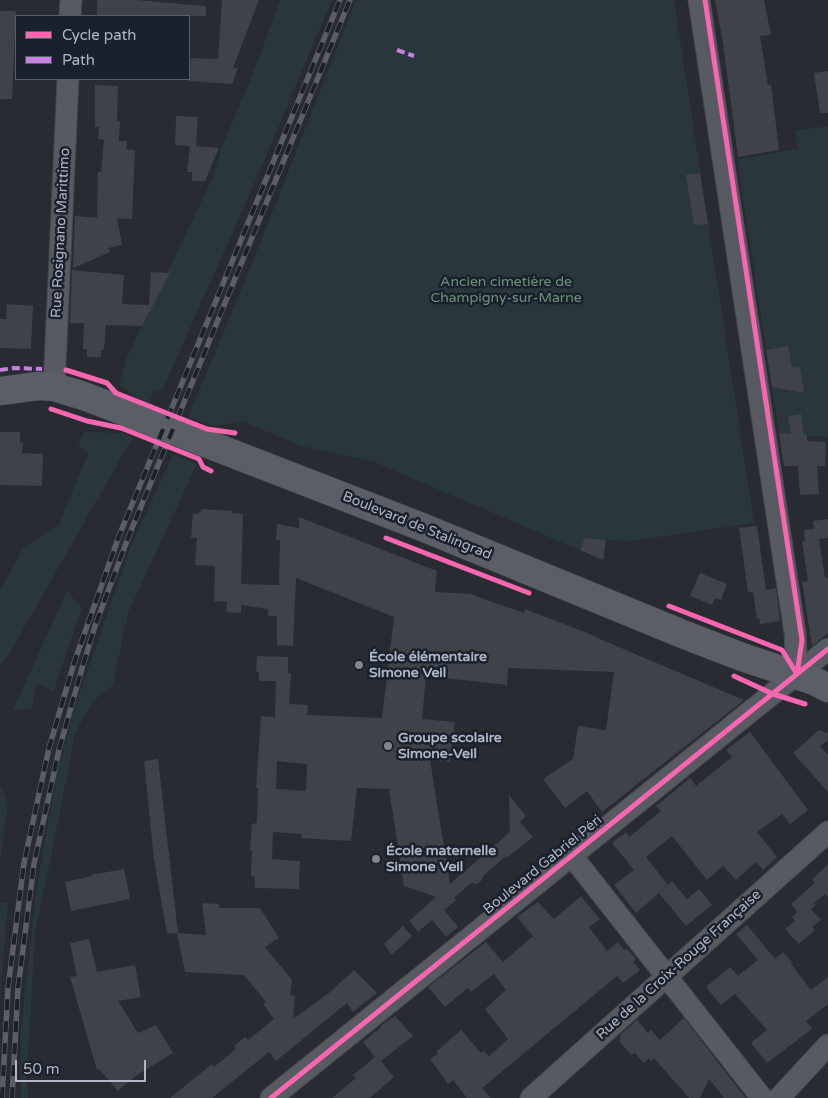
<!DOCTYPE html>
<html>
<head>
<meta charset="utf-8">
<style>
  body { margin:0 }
  #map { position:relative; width:828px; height:1098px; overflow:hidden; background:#282b32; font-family:"Varela Round",sans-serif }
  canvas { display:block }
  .legend { position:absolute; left:15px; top:15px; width:175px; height:65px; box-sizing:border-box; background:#1b202d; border:1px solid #575c69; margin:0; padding:6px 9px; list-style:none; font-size:15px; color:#b1b6c4 }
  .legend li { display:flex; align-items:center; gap:10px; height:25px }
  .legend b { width:25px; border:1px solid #575c69 }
  .scale { position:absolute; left:15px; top:1060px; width:131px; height:22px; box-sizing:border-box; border:2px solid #b1b6c4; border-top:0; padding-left:6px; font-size:15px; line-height:18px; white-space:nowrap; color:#b1b6c4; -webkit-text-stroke:4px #1b202d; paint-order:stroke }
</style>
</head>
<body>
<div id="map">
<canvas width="828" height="1098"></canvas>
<ul class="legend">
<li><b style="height:6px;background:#f766af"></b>Cycle path</li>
<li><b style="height:6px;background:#c483df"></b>Path</li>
</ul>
<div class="scale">50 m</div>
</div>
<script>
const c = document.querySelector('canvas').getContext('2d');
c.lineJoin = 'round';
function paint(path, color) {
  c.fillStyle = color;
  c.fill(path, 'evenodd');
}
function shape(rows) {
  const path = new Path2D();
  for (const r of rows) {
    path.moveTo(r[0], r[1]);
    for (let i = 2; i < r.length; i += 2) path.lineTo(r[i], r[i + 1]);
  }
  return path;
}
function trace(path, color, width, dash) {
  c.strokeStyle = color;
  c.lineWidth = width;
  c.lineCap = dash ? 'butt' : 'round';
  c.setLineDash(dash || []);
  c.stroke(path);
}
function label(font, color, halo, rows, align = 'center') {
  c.font = font + ' "Varela Round",sans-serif';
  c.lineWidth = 5;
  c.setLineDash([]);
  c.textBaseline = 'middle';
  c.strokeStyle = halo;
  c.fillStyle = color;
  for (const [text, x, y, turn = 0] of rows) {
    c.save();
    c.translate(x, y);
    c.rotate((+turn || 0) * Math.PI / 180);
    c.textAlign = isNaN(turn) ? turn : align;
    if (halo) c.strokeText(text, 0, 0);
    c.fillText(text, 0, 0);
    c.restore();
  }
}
const green = shape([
  [280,0,332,0,252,189,162,391,154,389,148,406,119,385,126,359,214,175,221,148,252,76],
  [356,0,674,0,754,523,631,541,606,540,603,560,372,461,301,446,242,421,215,426,188,417,251,266],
  [828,126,828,437,779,433,737,159,798,149,795,131],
  [84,432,121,433,133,437,8,656,0,665,0,591,23,548,58,526,88,454,78,445],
  [173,454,197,464,128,613,113,685,93,701,75,733,52,853,35,931,27,1076,28,1098,21,1098,21,1031,28,967,36,895,48,822,59,766,76,704,131,546],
  [67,591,82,608,53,692,36,683,32,709,13,710],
  [0,783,8,805,0,860],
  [0,902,8,903,0,996]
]);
const building = shape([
  [97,0,136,0,206,6,206,16,97,16],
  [222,0,259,0,233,68,238,68,232,84,189,81,191,58,218,59],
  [715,0,764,0,771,35,760,36,768,85,771,84,779,150,738,157,723,43],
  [0,11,16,11,12,99,0,99],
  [828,71,828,113,820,113,814,73],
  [95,85,118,86,117,121,120,121,119,141,127,141,126,149,135,150,132,219,117,218,122,245,108,248,110,252,73,268,75,216,97,218,98,172,101,172,104,140,98,139,99,127,95,127],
  [176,116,198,117,196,146,219,148,205,181,192,181,192,172,187,172,190,146,175,145],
  [700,173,708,224,694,225,686,175],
  [72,270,124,275,122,304,149,305,151,272,170,273,142,326,106,325,104,350,101,350,101,357,87,357,87,349,83,349,84,323,70,323],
  [7,304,33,306,31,349,0,348,0,319,6,319],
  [788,346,792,368,800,367,804,393,772,387,766,350],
  [801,414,804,435,807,435,807,441,826,442,825,466,817,466,819,494,800,495,798,466,784,466,779,433,791,434,788,416],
  [0,432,20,432,20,443,23,442,22,453,43,454,42,486,0,485],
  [202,509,232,511,232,513,243,514,241,584,279,585,280,540,276,540,277,524,299,528,299,517,437,571,435,592,470,594,524,613,525,609,595,636,595,637,744,700,602,812,587,791,565,808,543,779,573,759,578,726,606,730,614,672,508,668,507,685,426,676,422,719,455,722,450,762,430,760,450,884,510,832,509,795,526,816,520,822,533,837,507,858,506,856,483,876,482,880,477,884,471,883,454,898,456,900,444,910,458,927,446,937,432,920,418,932,409,921,436,897,404,886,389,789,357,788,351,841,301,838,302,834,273,832,272,859,300,861,299,889,255,888,255,877,251,876,252,850,250,850,252,824,257,823,258,788,256,788,261,716,275,717,276,681,259,681,259,672,256,672,257,656,288,657,288,673,291,673,289,704,308,705,307,715,382,718,394,617,296,578,293,646,277,645,277,616,268,616,268,609,241,605,241,613,226,612,227,602,214,601,215,566,195,565,197,538,191,538,193,513,198,514],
  [277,761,307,764,306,791,276,789],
  [828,519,828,538,819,539,825,578,828,578,828,633,812,646,802,582,808,581,802,542,805,541,804,530,814,529,813,521],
  [757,526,766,590,776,588,780,621,760,624,759,618,757,619,753,592,748,592,739,528],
  [585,538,606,540,603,560,580,550],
  [700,573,727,584,721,600,715,598,712,605,690,596],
  [819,730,828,733,828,740,820,746,828,755,828,792,793,753],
  [750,732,808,810,790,824,782,814,757,832,777,857,763,870,756,862,736,880,723,866,707,880,672,836,646,857,668,885,636,913,614,885,634,870,612,843,626,832,629,837,661,811,656,806,690,778,696,786,732,757,726,750],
  [158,759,178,933,167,934,154,859,144,761],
  [828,864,828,897,825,894,814,903,816,905,811,909,821,920,812,927,815,930,799,944,785,929,795,921,792,917,797,912,791,904,815,883,812,879],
  [124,869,130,899,71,911,65,882,92,876,91,875],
  [672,881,687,899,699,889,712,905,686,926,659,893],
  [581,896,600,919,589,927,607,951,618,942,624,950,627,949,632,954,636,960,633,962,640,970,623,983,617,976,482,1088,491,1098,467,1098,453,1080,448,1084,430,1059,438,1054,436,1052,461,1030,481,1053,484,1051,489,1056,508,1039,485,1009,506,990,494,974,471,992,468,988,445,1007,428,987,486,942,503,962,533,936,517,917,538,902,554,919],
  [202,903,219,904,219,908,260,908,279,938,265,947,292,980,290,995,295,996,293,1019,330,992,354,970,377,993,353,1012,347,1003,276,1061,269,1052,212,1098,170,1098,212,1064,214,1067,236,1049,234,1046,245,1037,248,1040,274,1019,263,1004,266,1002,244,975,185,972,177,933,206,935],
  [747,925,775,959,783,952,793,963,791,964,811,990,828,977,828,1004,806,1021,812,1029,767,1063,751,1043,767,1030,735,994,721,1005,706,987,730,967,738,976,758,960,736,934],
  [403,926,412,936,392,955,384,944],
  [89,939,97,972,135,965,141,997,118,1001,138,1033,156,1025,173,1053,137,1075,118,1091,99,1069,97,1070,70,977,77,976,70,943],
  [395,1016,413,1036,381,1061,394,1077,370,1098,332,1098,356,1078,353,1075,375,1057,363,1042,381,1027,380,1026],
  [684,1018,730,1078,746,1098,724,1098,709,1079,700,1098,689,1098,654,1058,651,1061,649,1058,644,1063,635,1053,631,1055,620,1042,620,1035,637,1020,648,1033,651,1030,660,1040]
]);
const street = shape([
  [699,0,795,633,797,674],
  [70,16,71,0],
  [54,387,68,79],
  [572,856,762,1098],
  [271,1098,828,649],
  [531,1098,828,832],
  [779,1098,828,1045]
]);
const secondary = shape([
  [0,391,38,386,54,387,84,396,422,527,685,635,742,657,814,681,828,688]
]);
const rail = shape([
  [2,1098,8,988,24,863,49,748,74,663,119,536,340,0],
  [12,1098,18,988,34,864,59,750,83,665,95,626,128,538,350,0]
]);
const quiet = shape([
  [397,50,414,56],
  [0,370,14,368,42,369]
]);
const cycleway = shape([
  [705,0,802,640,797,674],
  [66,370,107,383,116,393,207,429,235,433],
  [51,409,87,421,121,428,199,459,203,467,211,471],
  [386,538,529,593],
  [669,606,782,650,797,674],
  [734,676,773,694,805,704],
  [271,1098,828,649]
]);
const markers = [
  [359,665,5,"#818591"],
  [388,746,5,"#818591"],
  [376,859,5,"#818591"]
];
const streetNames = [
  ["Rue Rosignano Marittimo",61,233,-87],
  ["Boulevard de Stalingrad",417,526,22],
  ["Boulevard Gabriel Péri",543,865,-39],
  ["Rue de la Croix-Rouge Française",679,965,-42]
];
const parkNames = [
  ["Ancien cimetière de",506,282],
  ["Champigny-sur-Marne",506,298]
];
const poiNames = [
  ["École élémentaire",369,657],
  ["Simone Veil",369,673],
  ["Groupe scolaire",398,738],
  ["Simone-Veil",398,754],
  ["École maternelle",386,851],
  ["Simone Veil",386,867]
];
paint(green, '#29373c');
paint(building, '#3f4248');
trace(street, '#44464c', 23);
trace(secondary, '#44464c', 29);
trace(street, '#575a61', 21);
trace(secondary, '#5b5e66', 28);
trace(rail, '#5b5e65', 5.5);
trace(rail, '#1b202d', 4, [11]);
trace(quiet, '#c483df', 4, [8, 4]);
trace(cycleway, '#f766af', 5);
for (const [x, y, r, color] of markers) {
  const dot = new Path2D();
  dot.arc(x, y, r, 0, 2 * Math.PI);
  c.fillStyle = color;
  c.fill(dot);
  trace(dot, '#1b202d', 2);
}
label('14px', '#b1b6c4', '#1b202d', streetNames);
label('14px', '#6a9379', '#1b202d', parkNames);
label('bold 14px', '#b1b6c4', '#1b202d', poiNames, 'left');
</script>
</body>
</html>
